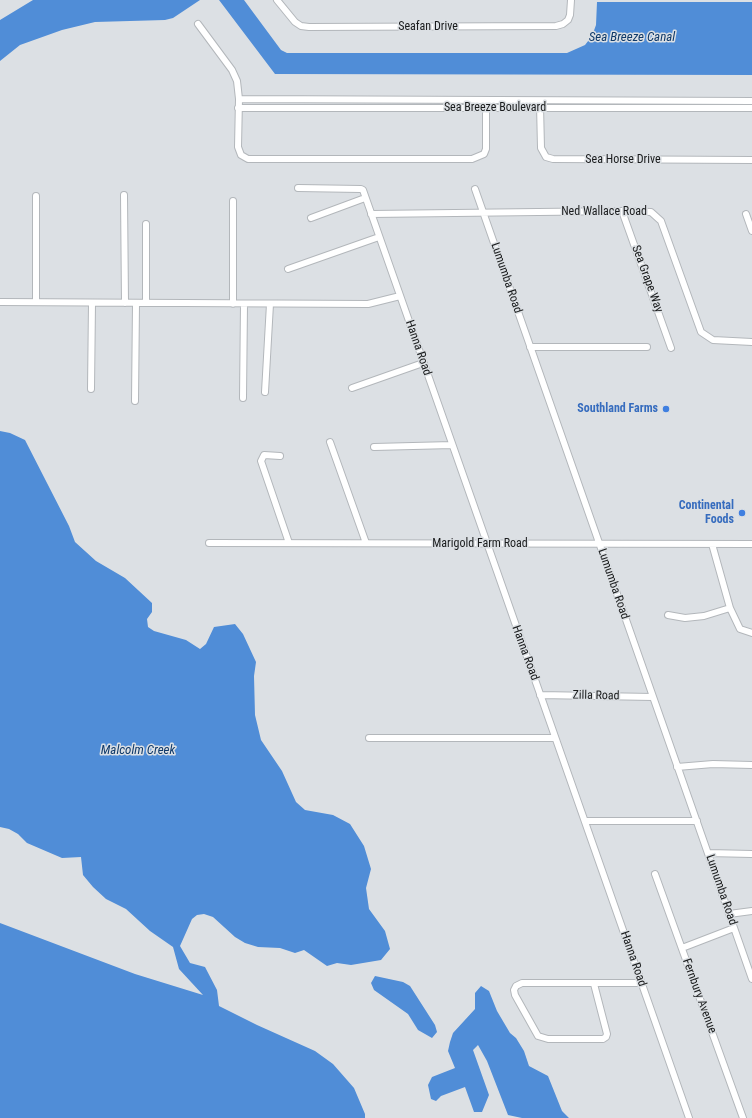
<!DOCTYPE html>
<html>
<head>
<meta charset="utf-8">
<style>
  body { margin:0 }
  canvas { display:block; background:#dce0e4 }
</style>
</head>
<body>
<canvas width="752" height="1118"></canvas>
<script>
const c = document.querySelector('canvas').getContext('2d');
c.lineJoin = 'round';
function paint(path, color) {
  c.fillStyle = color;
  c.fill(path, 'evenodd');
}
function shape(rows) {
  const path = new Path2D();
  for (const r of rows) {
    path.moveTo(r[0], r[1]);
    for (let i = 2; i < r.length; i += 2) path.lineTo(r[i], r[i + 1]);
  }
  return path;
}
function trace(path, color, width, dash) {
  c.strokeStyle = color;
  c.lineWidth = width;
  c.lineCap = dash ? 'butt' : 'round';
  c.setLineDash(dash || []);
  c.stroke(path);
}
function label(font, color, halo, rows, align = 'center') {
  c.font = font + ' "Roboto Condensed",sans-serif';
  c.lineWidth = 3;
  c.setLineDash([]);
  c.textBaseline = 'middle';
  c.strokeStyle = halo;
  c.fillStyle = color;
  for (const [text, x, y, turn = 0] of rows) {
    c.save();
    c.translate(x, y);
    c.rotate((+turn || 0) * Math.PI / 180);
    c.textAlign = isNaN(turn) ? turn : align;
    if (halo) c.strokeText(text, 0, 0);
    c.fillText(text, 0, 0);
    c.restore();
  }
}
const water = shape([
  [33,0,200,0,173,18,165,20,95,22,62,30,20,45,0,61,0,20],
  [219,0,244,0,281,50,287,53,567,53,585,45,592,36,596,25,597,2,752,2,752,75,275,74],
  [0,431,10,433,25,440,69,526,75,542,96,561,125,578,152,603,152,612,147,619,148,627,154,631,186,640,200,649,206,644,214,627,235,624,243,634,256,662,254,676,255,715,261,740,282,771,296,802,305,810,333,815,350,824,364,846,371,869,366,888,369,909,385,931,390,949,381,960,351,965,337,963,327,966,304,950,295,953,280,948,258,947,245,943,235,937,213,917,204,914,197,915,192,919,180,946,190,963,205,967,217,990,219,1006,257,1025,315,1051,333,1064,354,1088,365,1114,365,1118,0,1118,0,923,135,974,203,995,179,969,173,947,150,931,126,909,106,899,93,887,83,875,81,857,62,858,27,843,18,834,9,829,0,827],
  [375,976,403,982,410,986,435,1025,437,1032,432,1038,418,1030,408,1014,374,990,371,983],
  [481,986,489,991,497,1011,510,1033,516,1038,524,1051,529,1066,548,1076,562,1111,569,1118,522,1118,508,1115,487,1061,478,1045,473,1050,489,1095,482,1112,474,1112,465,1087,441,1096,436,1101,431,1099,428,1085,432,1077,455,1068,448,1051,450,1042,453,1033,475,1009,475,993]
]);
const minor = shape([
  [277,0,295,22,301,26,309,27,556,26,563,24,568,20,570,15,571,0],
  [198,24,232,70,237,81,239,99,238,147,241,155,248,159,472,159,484,154,486,149,486,104],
  [239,99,752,101],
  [540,105,541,148,546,157,553,159,752,160],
  [238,108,752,108],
  [298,188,361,189,363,190,689,1118],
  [475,189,752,979],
  [124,195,125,303],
  [36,196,36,302],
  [233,201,233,304],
  [622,211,671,348],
  [371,214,622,211,651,212,661,221,701,332,713,340,752,342],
  [746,214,752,231],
  [311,218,365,198],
  [288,269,379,237],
  [0,302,368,304,400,296],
  [146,303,146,224],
  [530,347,647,347],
  [352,388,423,363],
  [91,389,92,303],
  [265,392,270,304],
  [243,398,244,304],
  [135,401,136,303],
  [330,442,366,543],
  [374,447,452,445],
  [280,456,264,455,261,461,289,543],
  [209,543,752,544],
  [712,544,730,608,740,629,752,633],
  [668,615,685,618,704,616,730,608],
  [540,695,653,697],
  [369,738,555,738],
  [677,767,713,764,752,765],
  [585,821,697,821],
  [708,853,752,854],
  [655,874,743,1118],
  [729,914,752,911],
  [682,948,734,928],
  [594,984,607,1034,606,1037,603,1039,548,1039,538,1036,515,995,514,990,516,986,522,983,641,983]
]);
const markers = [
  [666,409,4,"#3f7fe0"],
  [742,513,4,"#3f7fe0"]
];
const streetNames = [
  ["Seafan Drive",428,27],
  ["Sea Breeze Boulevard",495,108],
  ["Sea Horse Drive",623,160],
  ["Ned Wallace Road",604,212],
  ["Lumumba Road",506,278,71],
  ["Sea Grape Way",647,279,70],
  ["Hanna Road",418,348,71],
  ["Marigold Farm Road",480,544],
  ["Lumumba Road",613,584,71],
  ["Hanna Road",525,653,70],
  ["Zilla Road",596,696,1],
  ["Lumumba Road",721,890,71],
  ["Hanna Road",633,959,71],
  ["Fernbury Avenue",699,996,70]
];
const shopNames = [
  ["Southland Farms",658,409],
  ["Continental",734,506],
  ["Foods",734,520]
];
const waterNames = [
  ["Sea Breeze Canal",632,38],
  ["Malcolm Creek",138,751]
];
paint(water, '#508dd7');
trace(minor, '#b3b7bb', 8);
trace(minor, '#fff', 6);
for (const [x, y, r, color] of markers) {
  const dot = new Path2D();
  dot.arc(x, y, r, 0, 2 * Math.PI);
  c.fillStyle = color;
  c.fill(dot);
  trace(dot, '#dce0e4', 1.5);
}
label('12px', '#191b1c', '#dce0e4', streetNames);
label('bold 12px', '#366cbe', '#dce0e4', shopNames, 'right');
label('italic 13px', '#0f3969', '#dce0e4', waterNames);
</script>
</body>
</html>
